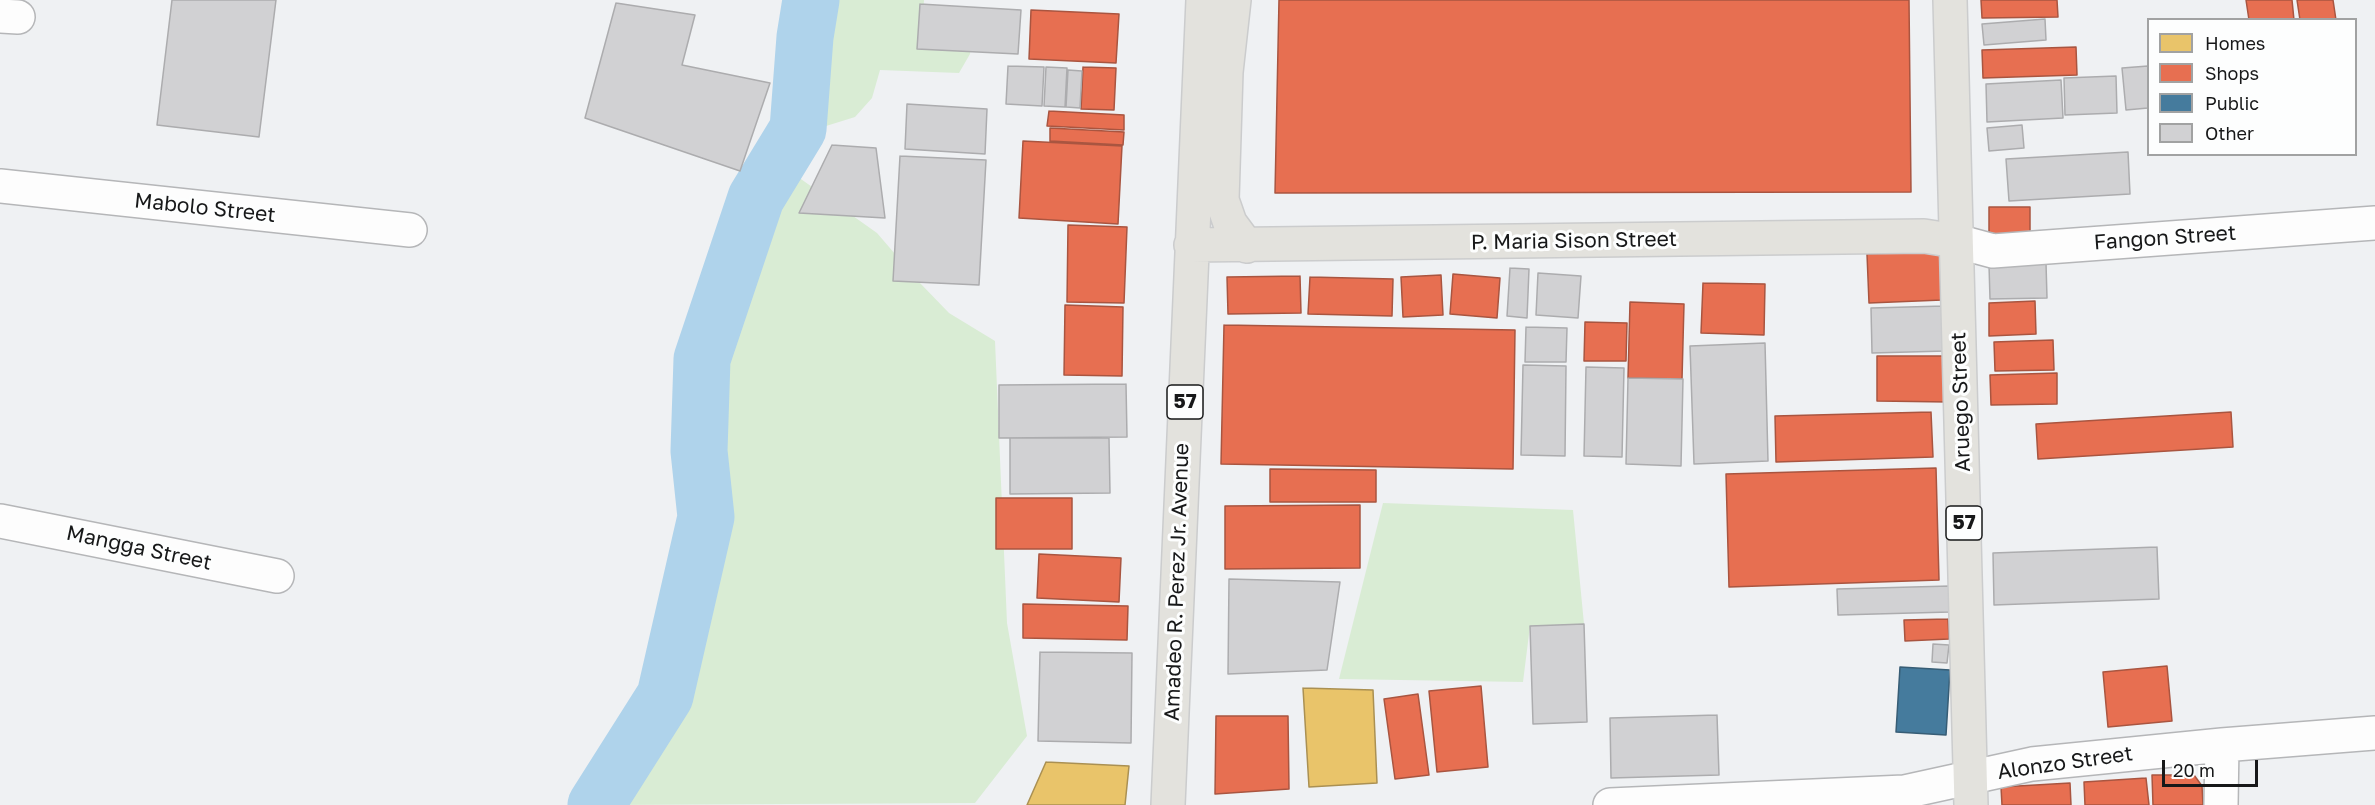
<!DOCTYPE html>
<html>
<head>
<meta charset="utf-8">
<style>
  body { margin:0 }
  #map { position:relative; width:2375px; height:805px; overflow:hidden; background:#eff1f3; font-family:"Golos Text",sans-serif }
  canvas { display:block }
  .legend { position:absolute; left:2147px; top:18px; width:210px; height:138px; box-sizing:border-box; background:#fdfefe; border:2px solid #a1a2a2; margin:0; padding:8px 10px; list-style:none; font-size:18px; color:#171819 }
  .legend li { display:flex; align-items:center; gap:12px; height:30px }
  .legend b { width:30px; border:2px solid #a1a2a2 }
  .scale { position:absolute; left:2162px; top:760px; width:96px; height:27px; box-sizing:border-box; border:3px solid #171819; border-top:0; padding-left:8px; font-size:18px; line-height:21px; white-space:nowrap; color:#171819; -webkit-text-stroke:4px #fdfefe; paint-order:stroke }
</style>
</head>
<body>
<div id="map">
<canvas width="2375" height="805"></canvas>
<ul class="legend">
<li><b style="height:16px;background:#e9c46a"></b>Homes</li>
<li><b style="height:16px;background:#e76f51"></b>Shops</li>
<li><b style="height:16px;background:#457b9d"></b>Public</li>
<li><b style="height:16px;background:#d1d1d3"></b>Other</li>
</ul>
<div class="scale">20 m</div>
</div>
<script>
const c = document.querySelector('canvas').getContext('2d');
c.lineJoin = 'round';
function paint(path, color) {
  c.fillStyle = color;
  c.fill(path, 'evenodd');
}
function shape(rows) {
  const path = new Path2D();
  for (const r of rows) {
    path.moveTo(r[0], r[1]);
    for (let i = 2; i < r.length; i += 2) path.lineTo(r[i], r[i + 1]);
  }
  return path;
}
function trace(path, color, width, dash) {
  c.strokeStyle = color;
  c.lineWidth = width;
  c.lineCap = dash ? 'butt' : 'round';
  c.setLineDash(dash || []);
  c.stroke(path);
}
function label(font, color, halo, rows, align = 'center') {
  c.font = font + ' "Golos Text",sans-serif';
  c.lineWidth = 6;
  c.setLineDash([]);
  c.textBaseline = 'middle';
  c.strokeStyle = halo;
  c.fillStyle = color;
  for (const [text, x, y, turn = 0] of rows) {
    c.save();
    c.translate(x, y);
    c.rotate((+turn || 0) * Math.PI / 180);
    c.textAlign = isNaN(turn) ? turn : align;
    if (halo) c.strokeText(text, 0, 0);
    c.fillText(text, 0, 0);
    c.restore();
  }
}
const green = shape([
  [823,0,924,0,922,31,973,34,970,54,959,73,880,70,872,98,855,117,810,131],
  [791,172,877,233,920,283,949,313,995,341,1007,623,1027,736,975,803,607,805,661,728,712,523,714,493,705,461,708,388,723,321,742,286],
  [1383,503,1573,510,1584,624,1530,626,1523,682,1339,679]
]);
const homes = shape([
  [1303,688,1373,690,1377,783,1309,787,1303,688],
  [1046,762,1129,766,1125,805,1027,805,1046,762]
]);
const shops = shape([
  [1279,0,1909,0,1911,192,1275,193,1279,0],
  [1981,0,2057,0,2058,17,1982,18,1981,0],
  [2246,0,2292,0,2294,20,2249,20,2246,0],
  [2297,0,2333,0,2336,20,2300,20,2297,0],
  [1031,10,1119,14,1116,63,1029,59,1031,10],
  [2076,47,2077,75,1983,78,1982,50,2076,47],
  [1083,67,1116,68,1114,110,1081,109,1083,67],
  [1049,111,1124,115,1124,130,1047,126,1049,111],
  [1050,128,1124,132,1123,145,1050,141,1050,128],
  [1023,141,1122,146,1118,224,1019,218,1023,141],
  [1989,207,2030,207,2030,234,1989,235,1989,207],
  [1068,225,1127,227,1124,303,1067,302,1068,225],
  [1940,251,1942,300,1869,303,1867,254,1940,251],
  [1453,274,1500,278,1497,318,1450,314,1453,274],
  [1441,275,1443,315,1403,317,1401,277,1441,275],
  [1300,276,1301,313,1228,314,1227,277,1300,276],
  [1310,277,1393,279,1392,316,1308,314,1310,277],
  [1703,283,1765,284,1764,335,1701,333,1703,283],
  [2035,301,2036,334,1989,336,1989,303,2035,301],
  [1630,302,1684,304,1682,379,1628,378,1630,302],
  [1065,305,1123,307,1122,376,1064,375,1065,305],
  [1585,322,1627,323,1626,361,1584,361,1585,322],
  [1224,325,1515,330,1513,469,1221,464,1224,325],
  [2053,340,2054,370,1995,371,1994,342,2053,340],
  [1877,356,1949,356,1949,402,1877,401,1877,356],
  [2057,373,2057,404,1991,405,1990,375,2057,373],
  [1931,412,1933,457,1776,462,1775,416,1931,412],
  [2231,412,2233,447,2038,459,2036,424,2231,412],
  [1936,468,1939,580,1729,587,1726,474,1936,468],
  [1270,469,1376,470,1376,502,1270,502,1270,469],
  [996,498,1072,498,1072,549,996,549,996,498],
  [1360,505,1360,568,1225,569,1225,506,1360,505],
  [1039,554,1121,558,1119,602,1037,598,1039,554],
  [1023,604,1128,606,1127,640,1023,638,1023,604],
  [1948,619,1949,639,1905,641,1904,620,1948,619],
  [2167,666,2172,721,2108,727,2103,672,2167,666],
  [1481,686,1488,767,1437,772,1429,691,1481,686],
  [1418,694,1429,775,1395,779,1384,699,1418,694],
  [1216,716,1288,716,1289,789,1215,794,1216,716],
  [2152,775,2194,775,2202,786,2203,805,2153,805,2152,775],
  [2146,778,2149,805,2085,805,2084,782,2146,778],
  [2070,783,2071,805,2002,805,2001,787,2070,783]
]);
const public = shape([
  [1900,667,1950,670,1946,735,1896,732,1900,667]
]);
const river = shape([
  [596,805,665,696,706,517,699,451,702,359,756,198,798,129,805,37,811,0]
]);
const building = shape([
  [172,0,276,0,259,137,157,125,172,0],
  [616,3,695,15,682,65,770,83,740,171,585,118,616,3],
  [920,4,1021,10,1018,54,917,49,920,4],
  [2045,19,2046,40,1984,45,1982,24,2045,19],
  [1008,66,1044,67,1042,106,1006,104,1008,66],
  [2148,66,2148,108,2126,110,2122,68,2148,66],
  [1046,67,1067,68,1065,107,1044,106,1046,67],
  [1068,70,1082,71,1080,108,1066,107,1068,70],
  [2116,76,2117,113,2065,115,2064,78,2116,76],
  [2061,80,2063,118,1987,122,1986,84,2061,80],
  [907,104,987,109,985,154,905,149,907,104],
  [2022,125,2024,148,1989,151,1987,128,2022,125],
  [832,145,876,148,885,218,799,213,832,145],
  [2128,152,2130,194,2009,201,2006,159,2128,152],
  [900,156,986,160,979,285,893,281,900,156],
  [2046,263,2047,298,1990,299,1989,265,2046,263],
  [1510,268,1529,269,1527,318,1507,316,1510,268],
  [1538,273,1581,276,1578,318,1536,315,1538,273],
  [1944,306,1946,351,1872,353,1871,308,1944,306],
  [1526,327,1567,328,1566,362,1525,362,1526,327],
  [1765,343,1768,461,1694,464,1690,346,1765,343],
  [1523,365,1566,366,1565,456,1521,455,1523,365],
  [1586,367,1624,368,1622,457,1584,456,1586,367],
  [1628,378,1683,379,1681,466,1626,464,1628,378],
  [1126,384,1127,437,999,438,999,385,1126,384],
  [1010,438,1109,438,1110,493,1010,494,1010,438],
  [2157,547,2159,599,1994,605,1993,553,2157,547],
  [1229,579,1340,582,1327,670,1228,674,1229,579],
  [1950,586,1950,612,1838,615,1837,589,1950,586],
  [1584,624,1587,722,1533,724,1530,626,1584,624],
  [1933,644,1949,645,1947,663,1932,662,1933,644],
  [1040,652,1132,653,1131,743,1038,741,1040,652],
  [1717,715,1719,775,1611,778,1610,718,1717,715]
]);
const street = shape([
  [0,16,18,17],
  [0,186,410,230],
  [0,521,277,576],
  [1610,805,1904,792,2032,764,2222,745,2375,733],
  [2221,805,2222,745]
]);
const secondary = shape([
  [1956,241,1993,251,2375,223]
]);
const primary = shape([
  [1234,0,1226,72,1222,200,1230,223,1247,246],
  [1950,0,1971,805],
  [1191,245,1924,236,1956,241],
  [1168,805,1203,0]
]);
const shields = [
  [1185,402,36],
  [1964,523,36]
];
const shieldNames = [
  ["57",1185,402],
  ["57",1964,523]
];
const streetNames = [
  ["Mabolo Street",205,208,6],
  ["Fangon Street",2165,238,-4],
  ["P. Maria Sison Street",1574,241,-1],
  ["Aruego Street",1961,402,-92],
  ["Mangga Street",139,548,12],
  ["Amadeo R. Perez Jr. Avenue",1177,582,-88],
  ["Alonzo Street",2065,763,-8]
];
paint(green, '#d9ecd4');
paint(homes, '#e9c46a');
trace(homes, '#aa9052', 1.5);
paint(shops, '#e76f51');
trace(shops, '#a95540', 1.5);
paint(public, '#457b9d');
trace(public, '#375d75', 1.5);
trace(river, '#afd3eb', 57);
paint(building, '#d1d1d3');
trace(building, '#acacae', 1.5);
trace(street, '#b5b6b8', 36);
trace(secondary, '#b5b6b8', 36);
trace(primary, '#cbcccd', 36);
trace(street, '#fdfdfd', 33);
trace(secondary, '#fdfdfd', 33);
trace(primary, '#e3e2dd', 33);
for (const [x, y, w] of shields) {
  const box = new Path2D();
  box.roundRect(x - w / 2, y - 17, w, 34, 4.5);
  c.fillStyle = '#fdfefe';
  c.fill(box);
  trace(box, '#171819', 1.5);
}
label('bold 20px', '#171819', null, shieldNames);
label('21px', '#171819', '#fdfefe', streetNames);
</script>
</body>
</html>
